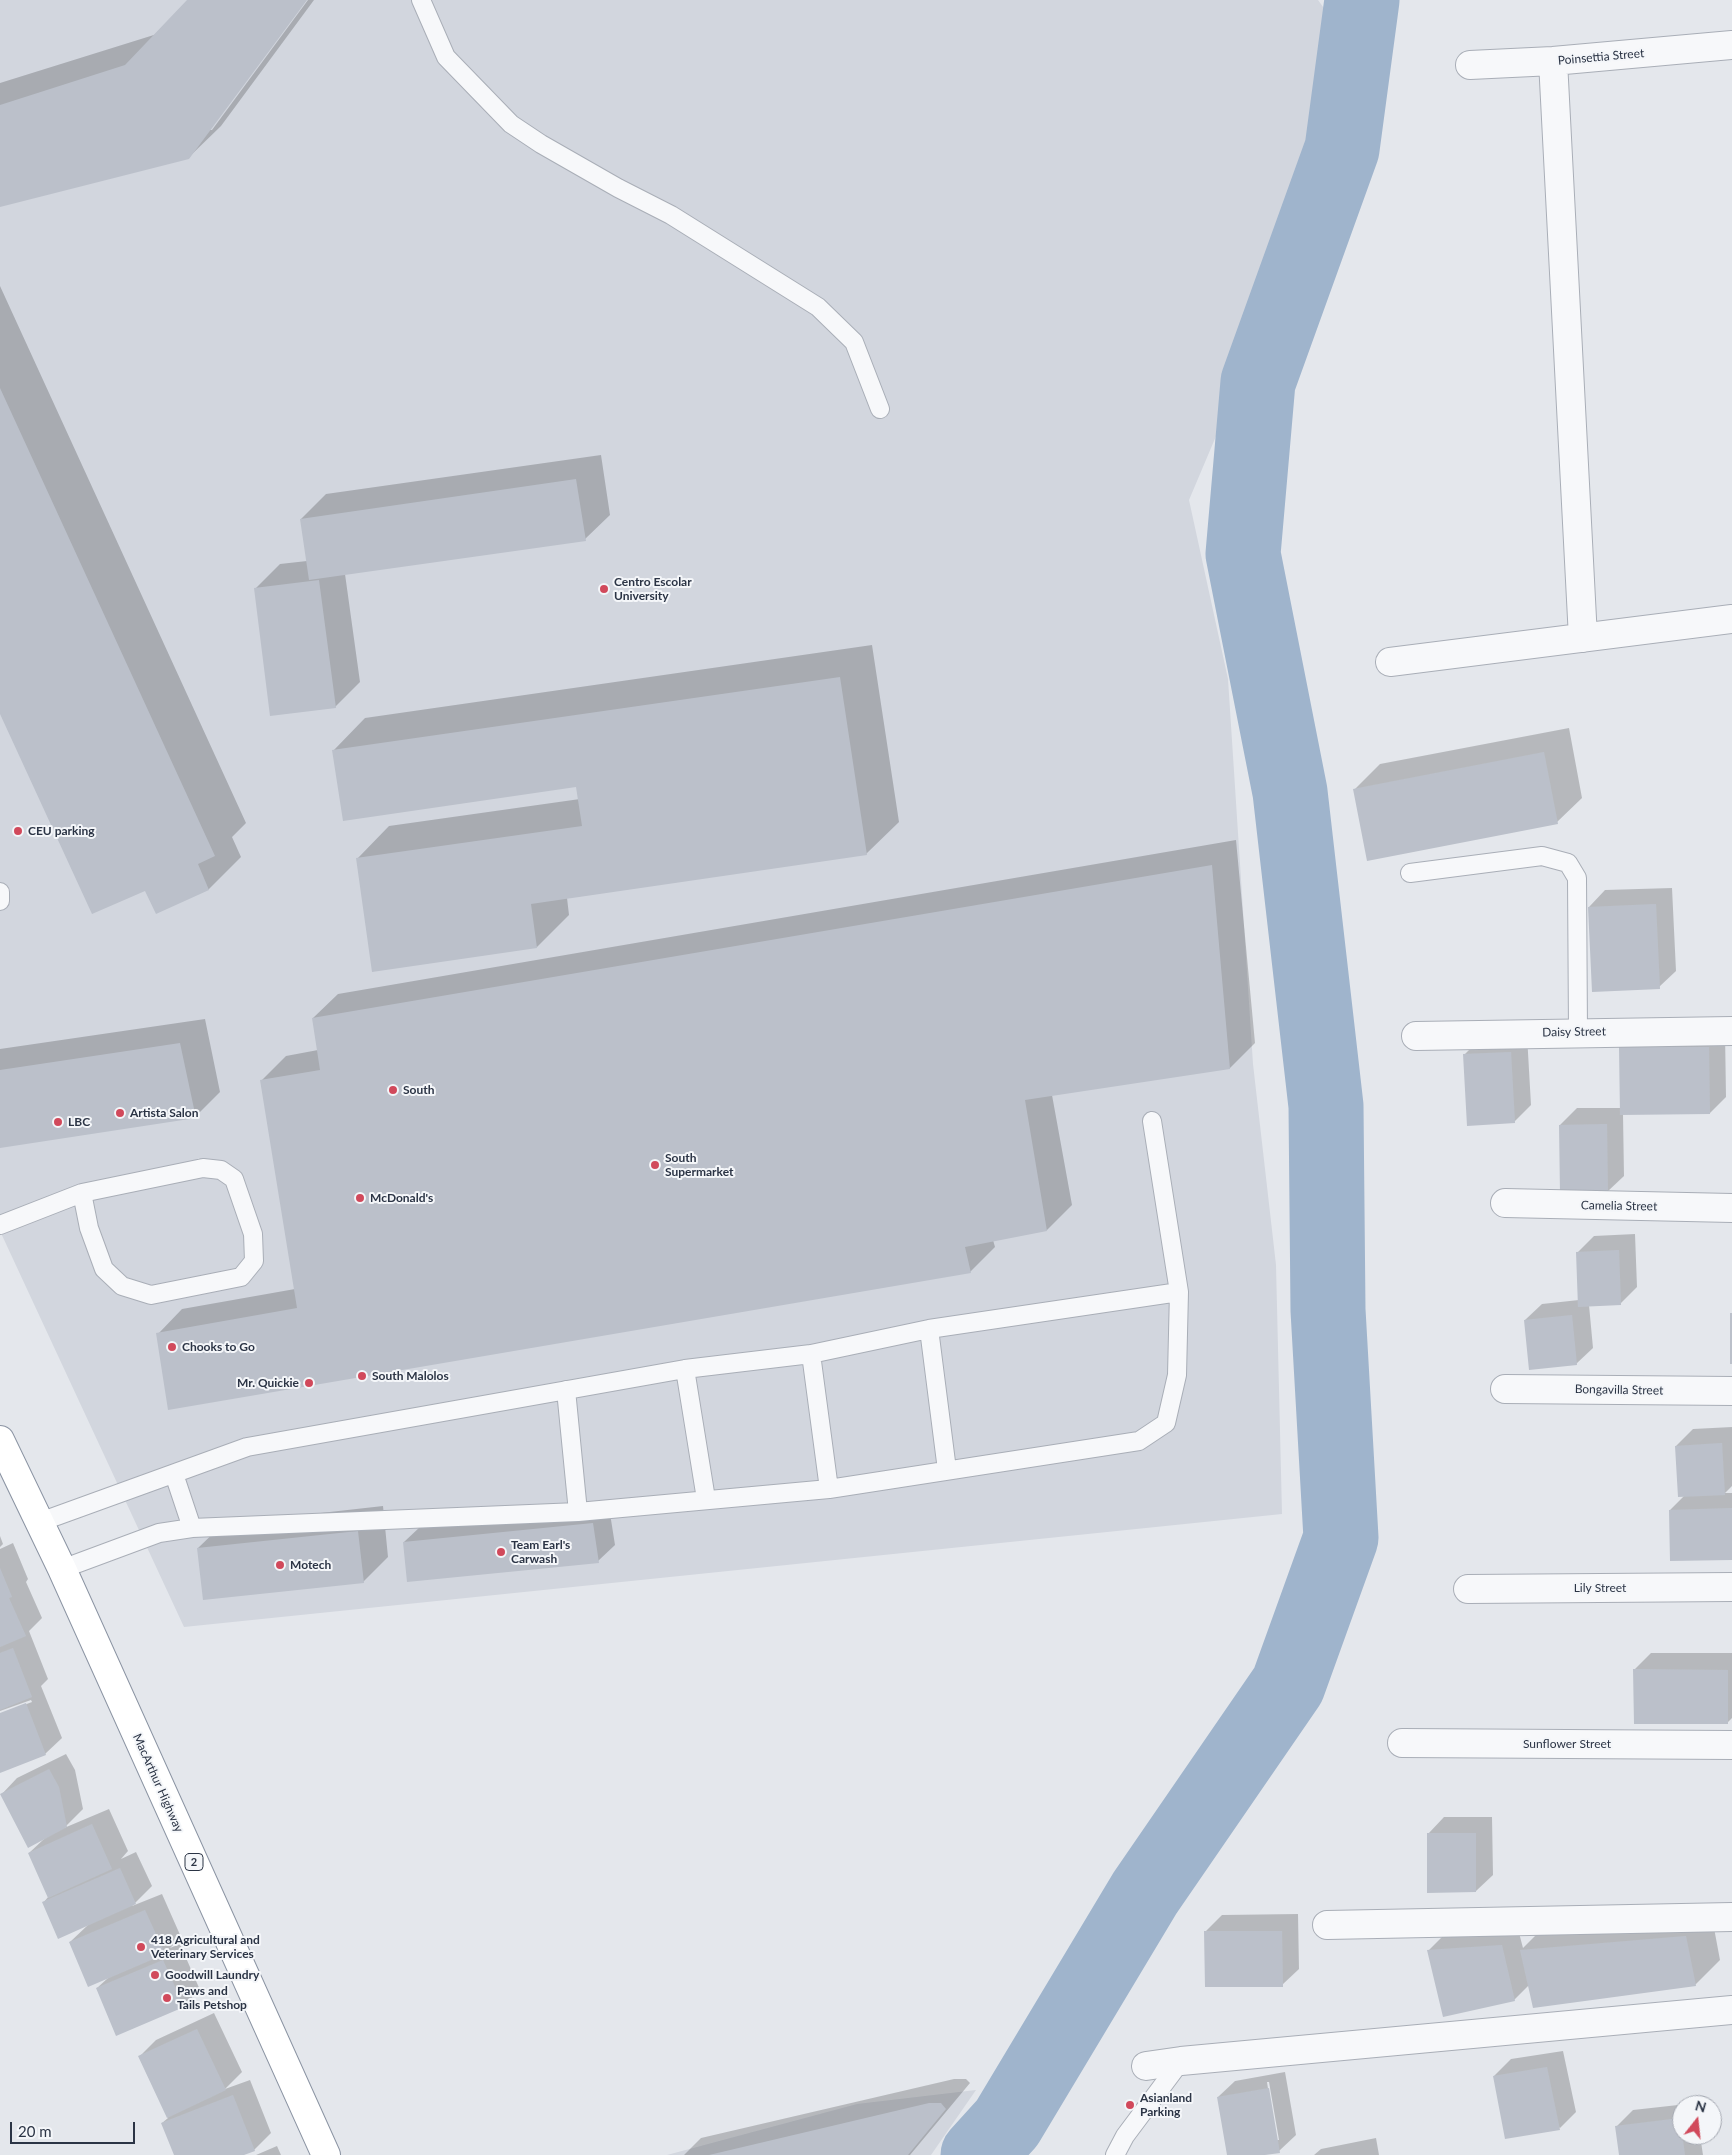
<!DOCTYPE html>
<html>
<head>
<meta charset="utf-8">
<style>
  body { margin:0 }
  #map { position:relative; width:1732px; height:2155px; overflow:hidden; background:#e4e7ec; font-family:Lato,sans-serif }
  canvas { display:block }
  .north { position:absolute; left:1672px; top:2095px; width:50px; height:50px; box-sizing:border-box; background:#f4f6f9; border:1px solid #a4a8b1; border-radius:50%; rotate:16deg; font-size:14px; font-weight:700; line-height:20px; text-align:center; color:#2b3445 }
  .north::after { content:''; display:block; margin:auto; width:18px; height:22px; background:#d1495b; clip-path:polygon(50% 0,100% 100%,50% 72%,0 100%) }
  .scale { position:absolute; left:10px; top:2122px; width:125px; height:22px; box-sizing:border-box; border:2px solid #2b3445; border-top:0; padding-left:6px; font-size:15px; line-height:18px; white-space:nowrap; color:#2b3445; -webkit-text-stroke:4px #f4f6f9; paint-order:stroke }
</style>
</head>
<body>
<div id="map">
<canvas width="1732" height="2155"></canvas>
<div class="north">N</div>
<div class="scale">20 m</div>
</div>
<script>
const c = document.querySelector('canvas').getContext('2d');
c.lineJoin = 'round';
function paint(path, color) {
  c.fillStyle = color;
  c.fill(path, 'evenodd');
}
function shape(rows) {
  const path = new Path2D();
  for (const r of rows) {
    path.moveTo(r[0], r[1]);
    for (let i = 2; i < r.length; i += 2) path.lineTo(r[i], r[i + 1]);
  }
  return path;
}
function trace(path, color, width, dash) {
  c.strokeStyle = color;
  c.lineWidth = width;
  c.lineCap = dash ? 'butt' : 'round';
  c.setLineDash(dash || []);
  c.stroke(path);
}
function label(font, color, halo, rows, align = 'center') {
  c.font = font + ' Lato,sans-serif';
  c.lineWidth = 4;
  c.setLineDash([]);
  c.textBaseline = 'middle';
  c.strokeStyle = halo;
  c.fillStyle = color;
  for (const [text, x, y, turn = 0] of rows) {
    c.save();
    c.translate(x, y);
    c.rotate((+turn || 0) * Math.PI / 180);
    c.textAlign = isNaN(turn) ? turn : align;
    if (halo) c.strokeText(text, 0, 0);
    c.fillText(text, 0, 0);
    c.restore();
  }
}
const built = shape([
  [0,0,1318,0,1331,18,1343,109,1321,188,1189,500,1228,679,1253,1064,1276,1265,1282,1514,184,1627,0,1231],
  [976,2090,931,2155,667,2155,857,2104]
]);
const shadow = shape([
  [189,0,305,0,209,130,212,130,308,0,314,0,221,126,188,158,0,205,0,83,157,34],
  [0,286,246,823,232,837,241,857,209,889,157,912,146,889,0,711],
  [601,455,610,515,585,539,345,574,360,682,335,707,255,589,280,564,307,561,301,519,326,494],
  [872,645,899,822,866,854,567,898,569,915,537,947,357,859,389,826,580,799,577,786,333,751,365,718],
  [1569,728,1582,798,1557,822,1355,789,1380,764],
  [1236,840,1255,1043,1230,1068,1052,1095,1072,1205,1047,1230,993,1240,995,1247,970,1272,158,1334,182,1309,295,1289,261,1081,286,1056,318,1050,313,1018,338,994],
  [1672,888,1676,971,1659,987,1589,907,1605,890],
  [205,1019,220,1092,196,1116,0,1147,0,1049],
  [1637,1031,1725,1031,1726,1097,1710,1113,1623,1114,1624,1176,1607,1192,1560,1125,1577,1108,1621,1108,1620,1048],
  [1527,1035,1531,1105,1514,1122,1464,1055,1481,1038],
  [1635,1234,1637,1287,1620,1304,1589,1305,1593,1348,1576,1364,1525,1320,1542,1304,1579,1300,1578,1252,1594,1236],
  [1732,1427,1732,1486,1725,1493,1732,1493,1732,1559,1670,1510,1685,1495,1676,1446,1693,1429],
  [383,1506,388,1557,363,1582,198,1548,223,1524],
  [609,1507,615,1545,598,1561,404,1542,421,1526],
  [0,1536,3,1544,0,1547],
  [13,1543,28,1579,26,1582,42,1618,29,1631,48,1679,41,1686,62,1738,45,1754,0,1771,0,1714,32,1702,31,1700,0,1711,0,1549],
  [1651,1653,1732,1653,1732,1718,1727,1723,1634,1670],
  [66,1754,75,1770,83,1809,64,1828,109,1809,128,1851,121,1859,136,1852,152,1886,132,1906,162,1894,181,1937,170,1948,180,1944,200,1990,183,2006,97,1988,108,1978,70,1942,89,1924,43,1903,49,1896,29,1853,44,1839,1,1795,17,1778],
  [1444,1817,1492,1817,1493,1875,1476,1891,1428,1834],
  [1711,1912,1720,1960,1695,1985,1529,1985,1514,2000,1428,1951,1445,1934,1518,1929,1523,1948,1546,1925],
  [1298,1914,1299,1969,1282,1985,1205,1932,1222,1915],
  [214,2013,242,2072,225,2089,250,2080,271,2133,254,2150,241,2155,175,2155,162,2123,168,2118,139,2057,156,2040],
  [1563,2051,1576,2112,1560,2128,1494,2076,1511,2059],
  [1285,2072,1296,2135,1279,2151,1258,2155,1228,2155,1218,2097,1235,2081],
  [1267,2082,1269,2082,1279,2140,1276,2140],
  [954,2079,966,2079,970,2083,910,2155,684,2155,701,2138],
  [1696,2103,1697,2105,1682,2105,1682,2135,1700,2135,1703,2155,1621,2155,1617,2126,1633,2110],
  [1376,2138,1379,2155,1314,2155,1321,2149],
  [277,2146,281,2155,256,2155]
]);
const river = shape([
  [978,2155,1007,2123,1145,1893,1288,1685,1341,1538,1328,1310,1326,1106,1290,792,1243,554,1258,382,1342,149,1362,0]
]);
const building = shape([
  [187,0,307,0,189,159,0,207,0,105,125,65],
  [0,388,215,856,198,864,209,890,156,914,145,891,92,914,0,714],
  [576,479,586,541,309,580,300,519],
  [319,580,336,708,270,716,254,588],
  [840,677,867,855,531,904,537,948,372,972,356,858,582,826,576,787,343,821,332,750],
  [1544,752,1558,824,1367,861,1353,789],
  [1212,865,1230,1069,1025,1100,1047,1231,965,1247,971,1273,168,1410,156,1333,297,1308,260,1080,320,1070,312,1018],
  [1656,904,1660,989,1592,992,1588,907],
  [180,1043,196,1118,0,1148,0,1070],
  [1619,1047,1709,1047,1710,1114,1620,1115],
  [1511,1052,1515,1123,1467,1126,1463,1054],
  [1607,1124,1608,1194,1560,1194,1559,1125],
  [1619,1250,1621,1305,1578,1307,1576,1252],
  [1730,1313,1732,1313,1732,1364,1730,1364],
  [1572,1315,1577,1365,1529,1370,1524,1320],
  [1722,1443,1725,1495,1678,1497,1675,1446],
  [1732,1508,1732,1560,1670,1561,1669,1510],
  [593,1523,599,1563,407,1582,403,1542],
  [358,1531,364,1583,203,1600,197,1548],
  [0,1568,12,1597,9,1598,26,1636,0,1647],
  [13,1648,32,1697,0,1710,0,1653],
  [1633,1669,1728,1670,1728,1724,1634,1724],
  [26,1703,46,1755,0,1773,0,1713],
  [49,1769,59,1787,67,1827,28,1848,0,1794],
  [92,1824,112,1869,48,1898,28,1853],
  [1427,1833,1476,1833,1476,1892,1427,1893],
  [120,1868,136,1904,58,1939,42,1902],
  [145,1910,165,1954,88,1987,69,1942],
  [1204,1931,1282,1931,1283,1987,1205,1987],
  [1686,1936,1696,1986,1533,2008,1520,1950],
  [1502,1945,1515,2001,1443,2017,1427,1950],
  [163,1960,184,2007,116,2036,96,1988],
  [197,2029,226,2090,167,2118,138,2056],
  [1547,2067,1560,2130,1505,2139,1493,2076],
  [1269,2088,1280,2153,1265,2155,1227,2155,1217,2097],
  [233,2095,255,2151,244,2155,174,2155,161,2123],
  [929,2103,941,2103,946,2109,908,2155,709,2155],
  [1680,2118,1685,2155,1619,2155,1615,2126]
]);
const service = shape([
  [421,0,446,57,511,124,541,144,618,188,671,215,818,307,854,342,880,409],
  [1410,873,1542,856,1568,863,1577,878,1578,1032],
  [0,892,0,901],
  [203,1168,221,1170,234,1179,253,1234,254,1261,241,1277,151,1295,122,1286,104,1269,89,1228,82,1193,203,1168],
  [0,1225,82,1193],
  [929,1329,947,1470],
  [811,1354,829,1489],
  [685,1369,706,1499],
  [566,1390,578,1512],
  [174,1474,192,1528],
  [40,1522,247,1447,685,1369,811,1354,929,1329,1179,1292],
  [62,1569,159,1533,192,1528,578,1512,829,1489,1139,1441,1166,1423,1177,1375,1179,1292,1152,1121],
  [1115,2155,1125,2136,1181,2061]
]);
const minor = shape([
  [1553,61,1583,638],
  [1470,65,1553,61,1732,45],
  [1390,662,1732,619],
  [1416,1036,1732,1031],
  [1505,1203,1732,1208],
  [1505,1389,1732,1391],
  [1468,1589,1732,1587],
  [1402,1743,1732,1745],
  [1327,1925,1732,1917],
  [1146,2066,1181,2061,1732,2010]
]);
const trunk = shape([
  [0,1440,62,1569,326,2155]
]);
const markers = [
  [604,589,5,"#d1495b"],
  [18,831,5,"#d1495b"],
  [393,1090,5,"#d1495b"],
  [120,1113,5,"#d1495b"],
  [58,1122,5,"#d1495b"],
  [655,1165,5,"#d1495b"],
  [360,1198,5,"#d1495b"],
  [172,1347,5,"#d1495b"],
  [362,1376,5,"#d1495b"],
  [309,1383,5,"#d1495b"],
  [501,1552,5,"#d1495b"],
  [280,1565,5,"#d1495b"],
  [141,1947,5,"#d1495b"],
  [155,1975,5,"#d1495b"],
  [167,1998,5,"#d1495b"],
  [1130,2105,5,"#d1495b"]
];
const shields = [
  [194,1862,18]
];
const shieldNames = [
  ["2",194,1862]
];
const streetNames = [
  ["Poinsettia Street",1601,57,-5],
  ["Daisy Street",1574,1032,-1],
  ["Camelia Street",1619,1206,1],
  ["Bongavilla Street",1619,1390,1],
  ["Lily Street",1600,1588],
  ["Sunflower Street",1567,1744],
  ["MacArthur Highway",158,1783,66]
];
const poiNames = [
  ["Centro Escolar",614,582],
  ["University",614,596],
  ["CEU parking",28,831],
  ["South",403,1090],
  ["Artista Salon",130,1113],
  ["LBC",68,1122],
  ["South",665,1158],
  ["Supermarket",665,1172],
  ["McDonald's",370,1198],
  ["Chooks to Go",182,1347],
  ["South Malolos",372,1376],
  ["Mr. Quickie",299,1383,"right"],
  ["Team Earl's",511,1545],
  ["Carwash",511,1559],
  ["Motech",290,1565],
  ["418 Agricultural and",151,1940],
  ["Veterinary Services",151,1954],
  ["Goodwill Laundry",165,1975],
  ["Paws and",177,1991],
  ["Tails Petshop",177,2005],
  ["Asianland",1140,2098],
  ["Parking",1140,2112]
];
paint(built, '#d2d6de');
paint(shadow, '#0003');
trace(river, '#9fb4cc', 75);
paint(building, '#bbc0ca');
trace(service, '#a9aeb7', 20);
trace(minor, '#a9aeb7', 30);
trace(trunk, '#8b94a3', 30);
trace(service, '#f7f8fa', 18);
trace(minor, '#f7f8fa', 28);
trace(trunk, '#fff', 28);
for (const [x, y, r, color] of markers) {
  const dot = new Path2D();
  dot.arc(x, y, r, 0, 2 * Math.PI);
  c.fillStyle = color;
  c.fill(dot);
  trace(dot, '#f4f6f9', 2);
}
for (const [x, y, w] of shields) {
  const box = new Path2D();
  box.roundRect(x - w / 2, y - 8.5, w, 17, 4);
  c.fillStyle = '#f4f6f9';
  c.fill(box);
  trace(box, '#2b3445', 1);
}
label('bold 11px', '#2b3445', null, shieldNames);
label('12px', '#2b3445', '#f4f6f9', streetNames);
label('bold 12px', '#2b3445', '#f4f6f9', poiNames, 'left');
</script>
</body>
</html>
